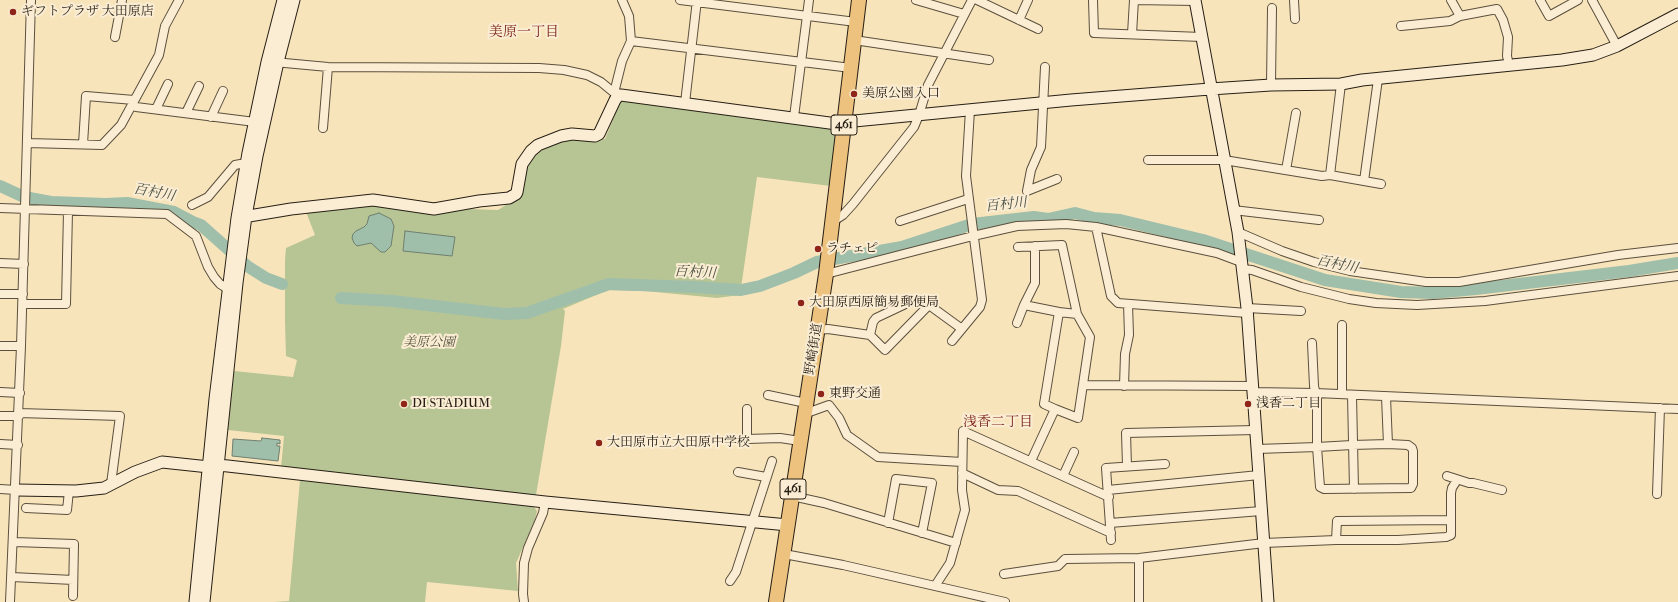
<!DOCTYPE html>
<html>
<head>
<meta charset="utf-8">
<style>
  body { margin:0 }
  canvas { display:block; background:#f8e4bb }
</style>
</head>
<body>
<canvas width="1678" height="602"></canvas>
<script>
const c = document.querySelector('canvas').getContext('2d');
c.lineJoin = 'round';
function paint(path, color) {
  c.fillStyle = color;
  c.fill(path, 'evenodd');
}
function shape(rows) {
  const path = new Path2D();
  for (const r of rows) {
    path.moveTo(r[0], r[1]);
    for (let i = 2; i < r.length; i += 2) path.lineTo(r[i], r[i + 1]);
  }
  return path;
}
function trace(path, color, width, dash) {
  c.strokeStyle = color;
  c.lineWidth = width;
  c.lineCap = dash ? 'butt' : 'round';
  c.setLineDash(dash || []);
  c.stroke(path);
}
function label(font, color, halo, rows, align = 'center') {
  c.font = font + ' "IM FELL French Canon","Noto Serif JP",serif';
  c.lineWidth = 4;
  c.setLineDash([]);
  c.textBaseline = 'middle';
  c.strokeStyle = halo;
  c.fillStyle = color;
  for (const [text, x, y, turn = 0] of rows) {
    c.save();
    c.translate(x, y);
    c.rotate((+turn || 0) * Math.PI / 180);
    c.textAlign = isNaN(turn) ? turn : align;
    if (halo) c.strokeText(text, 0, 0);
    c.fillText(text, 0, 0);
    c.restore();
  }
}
const green = shape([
  [621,100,838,129,831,186,757,177,740,295,717,298,645,291,608,290,563,309,565,311,561,346,534,507,537,511,535,520,516,563,518,591,427,582,425,602,273,602,289,601,301,469,281,468,284,436,228,430,234,371,293,377,297,360,286,356,285,322,285,260,286,248,315,235,306,212,353,205,498,210,515,199,527,163,540,149,570,139,605,139]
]);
const water = shape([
  [379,213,391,219,394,226,391,246,385,252,381,252,371,243,357,246,354,243,352,238,353,234,356,231,364,227,367,224,369,216,379,213],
  [405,231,455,237,452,256,403,251,405,231],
  [262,438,280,440,280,444,277,443,277,446,280,446,278,461,232,456,233,439,261,441,262,438]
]);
const river = shape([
  [0,186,24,197,51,202,105,204,127,203,174,212,193,222,201,225,247,266,266,278,282,284],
  [341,298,392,301,504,314,527,313,609,284,695,287,741,290,760,286,794,273,817,262,902,247,972,224,1034,217,1048,219,1075,213,1094,218,1120,220,1203,240,1325,280,1401,292,1433,293,1476,289,1629,271,1678,263]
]);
const street = shape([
  [680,0,856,22],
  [916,0,964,14],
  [977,0,1038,29],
  [1093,0,1094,33,1202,37],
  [1294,0,1295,19],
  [1451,0,1460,16],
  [1540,0,1549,16,1578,0],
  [1592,0,1617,46],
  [1019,20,1028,0],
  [1401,26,1450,21,1460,16,1497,9,1503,20,1508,37,1507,56,1509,65],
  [1132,34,1134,0,1195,1],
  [115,37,122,0],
  [854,40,989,60],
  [631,41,851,68],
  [274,62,328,67,539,68,564,70,587,75,601,82,618,96],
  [1045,67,1041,147,1031,170,1027,191,1057,179],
  [1271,85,1272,8],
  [618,96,615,89,622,61,631,41,629,16,622,0],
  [685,103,697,0],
  [136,107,255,122],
  [156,109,168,84],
  [186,113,199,86],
  [211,117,223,91],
  [794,117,809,0],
  [323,128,328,67],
  [28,143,102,145,121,125,159,55,165,26,179,0],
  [83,144,86,96,134,100],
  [1148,160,1224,160,1322,176,1330,175,1381,184],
  [1286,170,1296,113],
  [1330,175,1341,84],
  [1364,181,1378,79],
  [192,205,208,197,235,165,246,163],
  [0,208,167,214,196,236,208,267,214,277,220,284,228,289],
  [1233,210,1319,220],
  [900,221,968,199],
  [832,222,843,215,853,204,914,127,919,115,928,85,972,0],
  [1096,227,1111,296,1118,303,1247,313],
  [1238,232,1282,251,1314,262,1350,271,1426,282,1459,282,1618,255,1678,248],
  [1035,246,1035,283,1024,305,1059,312],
  [1018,247,1062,245,1077,314,1059,312,1044,404,1055,409,1031,461],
  [0,263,24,264],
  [1242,269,1252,270,1301,287,1349,299,1376,303,1417,305,1485,301,1678,276],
  [826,274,973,236,1017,226,1066,224,1096,227,1217,253,1241,262],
  [0,294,23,294],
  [23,304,66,304,68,211],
  [1247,308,1301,311],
  [1017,323,1024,305],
  [1342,325,1342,394],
  [817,330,828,329,870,335,885,350,929,305],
  [870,335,873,322,876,318,912,301,921,301,929,305,962,329],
  [952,341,980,307,982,300,966,176,970,110],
  [0,346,21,346],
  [1083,385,1252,386],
  [1124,386,1125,354,1129,335,1128,304],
  [0,392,20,393],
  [1252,392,1316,393,1678,409],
  [768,395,806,403],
  [1352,395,1354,489],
  [1386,397,1388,444],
  [1055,409,1078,418,1090,337,1077,314],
  [19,413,120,416,111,484],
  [804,414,829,405,839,418,847,435,878,457,962,462],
  [0,416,19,416],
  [747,439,747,409],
  [739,441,747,439,780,438,800,441],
  [0,444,18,445],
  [1257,449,1317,447,1352,445,1388,444,1408,445,1412,448,1413,451,1413,484,1411,488,1324,489,1320,487,1317,447,1317,399,1314,386,1312,343],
  [1127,466,1126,433,1255,430],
  [738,472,766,477],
  [962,473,998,490,1018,491,1111,533],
  [1063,476,1074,452],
  [1447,476,1469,483,1473,483,1502,490],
  [0,489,16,490],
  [1108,490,1259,475],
  [1657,494,1660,408],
  [792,496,824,503,956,543],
  [26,508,67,510,69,491],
  [888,523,896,479,932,483,922,533],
  [1110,523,1261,511],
  [1111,540,1106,468,1165,464],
  [1336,540,1337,521,1451,520],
  [14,542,74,544,73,596],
  [784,554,843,565,1005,602],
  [1139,558,1139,602],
  [1004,574,1058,566,1065,559,1139,558,1264,543,1336,540,1398,540,1446,537,1451,535,1451,493,1452,488,1457,480],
  [12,577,73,580],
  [730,581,736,572,772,461],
  [935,586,950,563,965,510,962,490,963,431,1109,497],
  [10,602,21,346,31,0],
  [524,602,523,594,524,563,528,548,543,513,545,502]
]);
const secondary = shape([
  [1195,0,1238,232,1247,308,1268,602],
  [237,218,291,209,373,200,434,209,479,201,509,198,516,194,517,192,522,164,531,151,538,145,561,136,572,134,595,136,599,134,615,100,618,96,621,95,837,124,844,122,1071,100,1210,89,1271,85,1341,84,1362,80,1562,60,1593,55,1617,46,1678,14],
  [16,490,76,491,104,488,135,472,162,462,209,467,219,465,545,502,788,525],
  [195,602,215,399,237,218,248,153,267,62,283,0],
  [204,602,237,283,246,216,257,156,278,62,294,0]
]);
const highway = shape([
  [776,602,826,274,859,0]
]);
const markers = [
  [13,12,4,"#8f2418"],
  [854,94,4,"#8f2418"],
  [818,249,4,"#8f2418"],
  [801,303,4,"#8f2418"],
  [821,394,4,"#8f2418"],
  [404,404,4,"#8f2418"],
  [1248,404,4,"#8f2418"],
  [599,443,4,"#8f2418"]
];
const shields = [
  [844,125,26],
  [793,489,26]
];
const shieldNames = [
  ["461",844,125],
  ["461",793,489]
];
const poiNames = [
  ["ギフトプラザ 大田原店",21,12],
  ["美原公園入口",862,94],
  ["ラチェピ",826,249],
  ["大田原西原簡易郵便局",809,303],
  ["東野交通",829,394],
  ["DI STADIUM",412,404],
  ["浅香二丁目",1256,404],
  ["大田原市立大田原中学校",607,443]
];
const parkNames = [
  ["美原公園",429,343]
];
const streetNames = [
  ["野崎街道",814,349,-81]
];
const neighbourhoodNames = [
  ["美原一丁目",524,33],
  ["浅香二丁目",998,423]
];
const waterNames = [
  ["百村川",154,193,11],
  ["百村川",1006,205,-6],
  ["百村川",1337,265,12],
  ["百村川",695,273,3]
];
paint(green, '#b7c595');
paint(water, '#9fbfab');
trace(water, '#6f7f6f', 1);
trace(river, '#9fbfab', 12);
trace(street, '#5b503e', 10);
trace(secondary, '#271f15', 13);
trace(highway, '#271f15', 16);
trace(street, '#faedd3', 8);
trace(secondary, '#faedd3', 11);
trace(highway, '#ecc27e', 14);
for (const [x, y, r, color] of markers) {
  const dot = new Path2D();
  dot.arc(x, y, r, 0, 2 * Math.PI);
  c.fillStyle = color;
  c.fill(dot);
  trace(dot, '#faedd3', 1.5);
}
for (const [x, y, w] of shields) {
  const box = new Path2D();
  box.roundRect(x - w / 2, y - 10, w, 20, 3);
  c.fillStyle = '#faedd3';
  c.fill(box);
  trace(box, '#271f15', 1);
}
label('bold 12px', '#271f15', null, shieldNames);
label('13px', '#271f15', '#faedd3', poiNames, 'left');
label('italic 13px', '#52513b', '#faedd3', parkNames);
label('13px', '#271f15', '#faedd3', streetNames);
label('14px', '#7a1f14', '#faedd3', neighbourhoodNames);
label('italic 14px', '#4b4f42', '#faedd3', waterNames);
</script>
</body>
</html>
